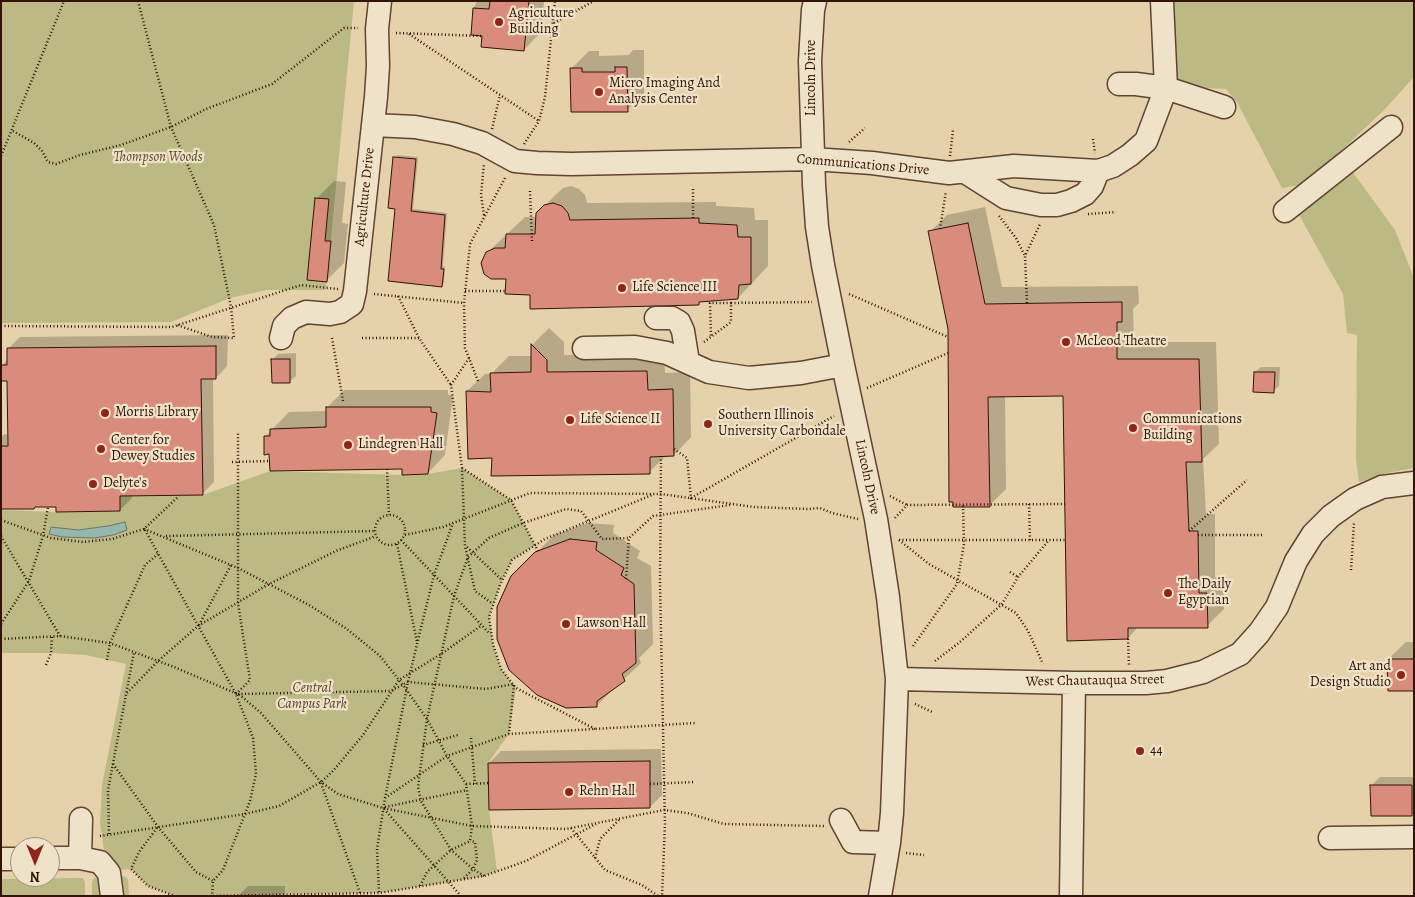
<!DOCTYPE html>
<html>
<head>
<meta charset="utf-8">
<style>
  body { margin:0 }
  #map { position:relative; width:1415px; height:897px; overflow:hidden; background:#e5d2ab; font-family:Alegreya,serif }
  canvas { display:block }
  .frame { position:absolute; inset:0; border:2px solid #331307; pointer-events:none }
  .north { position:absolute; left:10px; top:837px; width:50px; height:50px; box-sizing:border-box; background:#eee2c8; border:1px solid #a38f7b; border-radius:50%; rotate:180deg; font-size:14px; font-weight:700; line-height:20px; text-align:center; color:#331307 }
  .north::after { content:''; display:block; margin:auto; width:18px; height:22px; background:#8f2418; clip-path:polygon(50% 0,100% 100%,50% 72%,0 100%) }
</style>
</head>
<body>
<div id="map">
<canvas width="1415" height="897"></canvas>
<div class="frame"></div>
<div class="north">N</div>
</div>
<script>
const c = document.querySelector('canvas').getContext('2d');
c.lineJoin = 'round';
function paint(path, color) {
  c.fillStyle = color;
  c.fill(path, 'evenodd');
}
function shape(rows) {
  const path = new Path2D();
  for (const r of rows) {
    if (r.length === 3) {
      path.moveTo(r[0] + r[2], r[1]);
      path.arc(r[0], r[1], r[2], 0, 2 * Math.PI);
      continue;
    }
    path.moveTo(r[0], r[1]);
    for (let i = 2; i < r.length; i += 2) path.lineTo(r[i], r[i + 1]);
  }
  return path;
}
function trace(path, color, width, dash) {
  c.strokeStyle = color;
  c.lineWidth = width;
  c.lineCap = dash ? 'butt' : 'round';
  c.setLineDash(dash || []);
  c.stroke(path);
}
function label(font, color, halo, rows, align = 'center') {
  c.font = font + ' Alegreya,serif';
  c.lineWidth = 4.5;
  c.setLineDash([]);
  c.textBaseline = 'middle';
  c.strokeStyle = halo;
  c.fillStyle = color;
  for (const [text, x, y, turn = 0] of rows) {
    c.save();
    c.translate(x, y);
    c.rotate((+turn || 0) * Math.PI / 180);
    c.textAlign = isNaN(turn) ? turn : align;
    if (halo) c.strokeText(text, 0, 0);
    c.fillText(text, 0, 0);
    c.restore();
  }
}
const green = shape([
  [1,1,354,1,326,290,267,290,230,298,171,322,1,323],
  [1169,1,1414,1,1414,77,1385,109,1306,184,1282,188,1237,102,1226,89,1188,87,1172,79],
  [1346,163,1395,230,1414,278,1414,468,1387,473,1359,482,1356,459,1357,335,1347,333,1343,294,1293,204],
  [462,468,511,500,535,545,512,560,502,580,489,617,493,644,501,669,516,688,509,734,488,763,489,810,497,871,484,876,379,893,175,896,148,886,131,869,107,871,100,823,102,785,126,664,86,655,51,653,1,653,1,510,56,512,120,511,120,496,203,495,270,471,402,475,428,474],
  [124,876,128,879,129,896,121,896,118,877],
  [83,878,85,882,85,896,1,896,1,879],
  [94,878,101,878,104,896,92,896,92,882]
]);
const water = shape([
  [125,522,127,530,113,535,95,538,62,537,49,534,51,527,78,530,108,526,125,522]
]);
const shadow = shape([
  [477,1,544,1,541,32,524,50,484,35,474,8],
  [633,50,644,50,644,93,627,110,571,69,589,51,599,51,599,56,629,55],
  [397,155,418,157,413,209,447,213,443,266,445,267,444,283,441,285,396,208,394,158],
  [334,181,346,182,342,223,348,224,344,263,326,281,317,198],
  [571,186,579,189,585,195,587,203,716,202,716,206,754,208,755,220,768,220,768,266,738,298,701,300,698,303,532,294,507,278,487,253,525,217,537,217,537,213,563,188],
  [985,207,1002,287,1138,286,1139,303,1133,309,1134,342,1216,342,1219,444,1203,459,1206,514,1215,514,1215,577,1223,577,1224,609,1207,626,1138,627,1128,638,1065,395,1005,396,1006,489,989,506,930,232,947,215],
  [549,328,564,342,564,355,664,354,665,373,690,372,691,437,674,455,667,455,649,472,494,457,467,391,485,374,491,374,509,356,532,356,532,345],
  [228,335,227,366,216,378,213,378,214,482,202,494,132,495,132,498,120,510,57,505,1,508,1,437,4,434,9,435,8,380,1,366,8,359,8,349,20,337],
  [296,353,296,376,290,381,273,359,278,354],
  [1261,367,1280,367,1279,386,1273,391,1255,372],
  [344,390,448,390,448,395,453,395,445,455,428,473,403,468,270,452,265,437,289,412,327,411,327,408],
  [588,523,614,525,613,533,640,551,637,558,651,566,653,644,639,658,641,663,596,706,512,577,554,535],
  [1406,642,1414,642,1414,690,1388,659],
  [661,749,662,795,650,807,489,763,501,751],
  [1380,777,1414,777,1414,813,1412,814,1371,786],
  [248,886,285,886,285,896,238,896]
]);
const building = shape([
  [490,1,529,1,524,51,481,47,482,36,471,35,473,8,489,9,490,1],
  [615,67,627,67,628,112,571,112,570,68,582,68,582,72,615,72,615,67],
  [393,157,416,159,411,211,445,215,441,269,444,269,442,287,388,281,395,209,388,208,393,157],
  [315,198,329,199,325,241,331,241,327,282,307,280,315,198],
  [553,203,562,206,568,213,570,220,699,218,699,223,737,225,738,237,751,237,751,284,739,285,738,299,699,302,699,305,530,309,530,295,505,294,506,279,491,279,484,274,481,263,486,252,495,248,505,248,506,234,535,234,536,213,544,205,553,203],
  [968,223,985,304,1122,302,1122,322,1117,322,1117,359,1199,359,1202,462,1186,462,1189,531,1198,531,1199,593,1207,593,1208,628,1128,628,1128,639,1067,641,1063,396,988,397,990,507,953,507,953,502,949,502,948,329,928,231,968,223],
  [531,344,547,360,547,372,647,371,648,390,673,389,674,456,650,457,650,474,491,476,492,458,468,459,466,391,491,392,490,373,531,372,531,344],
  [216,346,216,379,201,379,203,495,120,496,120,511,56,512,56,507,35,507,34,509,1,509,1,446,8,446,7,381,1,381,1,365,7,365,7,348,216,346],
  [271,359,290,359,290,383,272,383,271,359],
  [1254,372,1275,372,1274,393,1253,392,1254,372],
  [326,407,431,407,431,412,437,413,428,474,402,475,402,469,270,471,269,454,264,455,264,436,270,436,270,429,326,427,326,407],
  [570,539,597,542,596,550,624,568,621,575,634,584,636,663,622,674,625,681,597,701,597,707,566,708,537,695,509,670,497,639,497,607,511,576,535,552,570,539],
  [1387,659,1414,659,1414,691,1388,691,1387,659],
  [650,761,650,808,489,810,488,763,650,761],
  [1370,785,1412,785,1412,816,1371,816,1370,785]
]);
const path = shape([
  [138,1,171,127,214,225,231,307,234,338,212,337,177,325],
  [554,23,594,1],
  [396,33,482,36],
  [409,34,539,121],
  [492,129,500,95],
  [13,131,34,143,42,151,48,162,56,164,80,155,121,145,171,127,206,109,272,84,344,28,358,28],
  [1093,139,1095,153],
  [849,142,865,128],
  [524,144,539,121,545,97,555,1],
  [1,156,64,1],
  [950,156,953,130],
  [693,189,693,219],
  [530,191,532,241],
  [1088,214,1116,212],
  [484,215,481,195,484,164],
  [999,216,1016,238,1025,256],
  [940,229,946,191],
  [465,291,505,291],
  [374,294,464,303],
  [849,294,948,337],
  [398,296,419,338,451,385],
  [731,303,812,302],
  [1027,303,1025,256,1040,224],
  [1,326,172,327,301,285,338,289],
  [332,338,343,401],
  [362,338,419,338],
  [704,342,731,322,731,303,710,303,711,336],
  [469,358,451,385,462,468,465,546,475,591,493,604],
  [478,381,465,348,464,303,470,244,506,176],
  [867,388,948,353],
  [674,449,687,458,691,498,834,416],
  [661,456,660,584,665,824,662,896],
  [232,462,270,461],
  [462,468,511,500,538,551],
  [387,469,389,515],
  [890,496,907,505],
  [1029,504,1030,540],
  [390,530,15],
  [895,518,907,505,1065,504],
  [1,520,51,538,83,542,112,539,144,529,179,496],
  [144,529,238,568,309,605,347,629,380,656,403,685,427,719,447,756,466,784,472,826,470,841,451,850,427,872,420,886],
  [145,530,236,694,253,738,256,774,250,801,223,870,213,881,212,896],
  [1189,531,1247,480],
  [405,535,443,527,530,493,661,494,754,507,809,509,820,508,832,513,858,519],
  [1198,535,1263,535],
  [1,536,60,636],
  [166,536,375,531],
  [401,540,490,634],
  [899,540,929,564,1016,613,1028,631,1043,664],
  [899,540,1065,540],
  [397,544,417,642],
  [467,547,502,580],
  [1351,570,1354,522],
  [1010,572,1018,577],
  [626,579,629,538,653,516,730,505],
  [1,624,29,581,43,536,48,507],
  [199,625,231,565],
  [1,639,60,636,110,643,174,667,240,695,261,713,321,782,338,794,383,808,472,826,566,829,664,810,687,813,724,824,824,826],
  [1128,639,1129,665],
  [913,646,957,584,964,544,963,505],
  [107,660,110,643,145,565,158,554],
  [935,661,960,642,1002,604,1018,577,1049,540],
  [46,665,51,653,52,637],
  [127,693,158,661,198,626,269,584,336,551,376,536],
  [236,694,250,680,238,603,238,433],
  [238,694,391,691,408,682,486,689,514,684,509,734],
  [915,704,932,712],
  [595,729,516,688,501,669,493,644,489,617,500,585,512,560,545,539,652,495],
  [471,738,475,784],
  [423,745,458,735],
  [113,764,158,827,196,872,213,881],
  [321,783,360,893],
  [466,784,489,783],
  [650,784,694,782],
  [385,798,447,756,509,734,696,723],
  [385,807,467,790],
  [384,809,461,896],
  [157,828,139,852,131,869,148,886,175,896],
  [571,828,605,870,642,885,658,896],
  [109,834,108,790,134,652],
  [100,836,245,814,279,806,321,782,333,771,363,735,399,680,441,654,482,625],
  [906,853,924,855],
  [595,858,600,839,620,819],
  [484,876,473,869,451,850,421,801,418,787,427,719,454,596,468,557,489,538,523,523,566,509,581,511,602,539,629,538],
  [464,878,473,869,477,860,475,842,470,841],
  [379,892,377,849,385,798,408,682,417,644,434,575,453,523],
  [213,896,379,893,484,876,526,861,596,824]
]);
const minor = shape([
  [815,1,813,10,810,61,814,185,817,227,823,265,843,365,876,519,888,597,897,679,892,813,889,843,880,896],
  [1119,84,1136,84,1166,88,1224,107],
  [373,125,415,127,453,134,482,143,515,161,537,163,571,164,813,159,872,163,949,173,1014,166,1098,171,1113,166,1130,155,1146,141,1166,88,1162,1],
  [965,172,1006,198,1041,205,1057,205,1071,201,1085,194,1092,186,1098,171],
  [1285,211,1391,127],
  [656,318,672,318,679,322,683,331,688,362],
  [281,338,284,326,292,318,306,312,330,314,340,312,352,304,355,291,376,97,378,66,377,29,380,1],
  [584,348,635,347,667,353,709,372,749,378,801,373,843,365],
  [897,679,1074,683,1146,683,1167,681,1203,672,1240,654,1259,633,1277,607,1296,561,1313,534,1331,516,1355,499,1382,487,1414,483],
  [841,820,853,842,889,843],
  [1330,838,1414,837],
  [50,858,80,858,100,862,109,873,112,896],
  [80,858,81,819],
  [1,859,20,859],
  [1071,896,1074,683]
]);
const markers = [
  [499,22,5,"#8f2418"],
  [599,92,5,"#8f2418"],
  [622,288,5,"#8f2418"],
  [1066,342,5,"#8f2418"],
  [105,413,5,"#8f2418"],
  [570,420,5,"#8f2418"],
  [708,424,5,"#8f2418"],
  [1133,428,5,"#8f2418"],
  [348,445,5,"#8f2418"],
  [101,449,5,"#8f2418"],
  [93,484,5,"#8f2418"],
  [1168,593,5,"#8f2418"],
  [566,624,5,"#8f2418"],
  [1401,675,5,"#8f2418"],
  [1140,751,5,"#8f2418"],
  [569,792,5,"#8f2418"]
];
const poiNames = [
  ["Agriculture",509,14],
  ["Building",509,30],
  ["Micro Imaging And",609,84],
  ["Analysis Center",609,100],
  ["Life Science III",632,288],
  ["McLeod Theatre",1076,342],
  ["Morris Library",115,413],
  ["Southern Illinois",718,416],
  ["University Carbondale",718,432],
  ["Life Science II",580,420],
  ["Communications",1143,420],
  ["Building",1143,436],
  ["Center for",111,441],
  ["Dewey Studies",111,457],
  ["Lindegren Hall",358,445],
  ["Delyte's",103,484],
  ["The Daily",1178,585],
  ["Egyptian",1178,601],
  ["Lawson Hall",576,624],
  ["Art and",1391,667,"right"],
  ["Design Studio",1391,683,"right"],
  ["44",1150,751],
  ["Rehn Hall",579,792]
];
const streetNames = [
  ["Lincoln Drive",812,78,-90],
  ["Communications Drive",863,165,5],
  ["Agriculture Drive",365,197,-84],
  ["Lincoln Drive",867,477,78],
  ["West Chautauqua Street",1095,681,-1]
];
const parkNames = [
  ["Thompson Woods",158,158],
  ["Central",312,689],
  ["Campus Park",312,705]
];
paint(green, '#bbba84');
paint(water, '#96b7ad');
trace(water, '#6e756b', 1);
paint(shadow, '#0003');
paint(building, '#d98b7c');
trace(building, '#331307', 1);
trace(minor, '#604330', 25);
trace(path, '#331307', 2.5, [1, 2.5]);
trace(minor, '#eee2c8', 22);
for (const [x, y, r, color] of markers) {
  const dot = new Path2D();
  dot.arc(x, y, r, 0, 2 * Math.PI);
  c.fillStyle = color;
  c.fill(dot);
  trace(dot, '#eee2c8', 2);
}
label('14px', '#331307', '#eee2c8', poiNames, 'left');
label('14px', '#331307', '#eee2c8', streetNames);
label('italic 14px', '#5c452c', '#eee2c8', parkNames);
</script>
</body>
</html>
